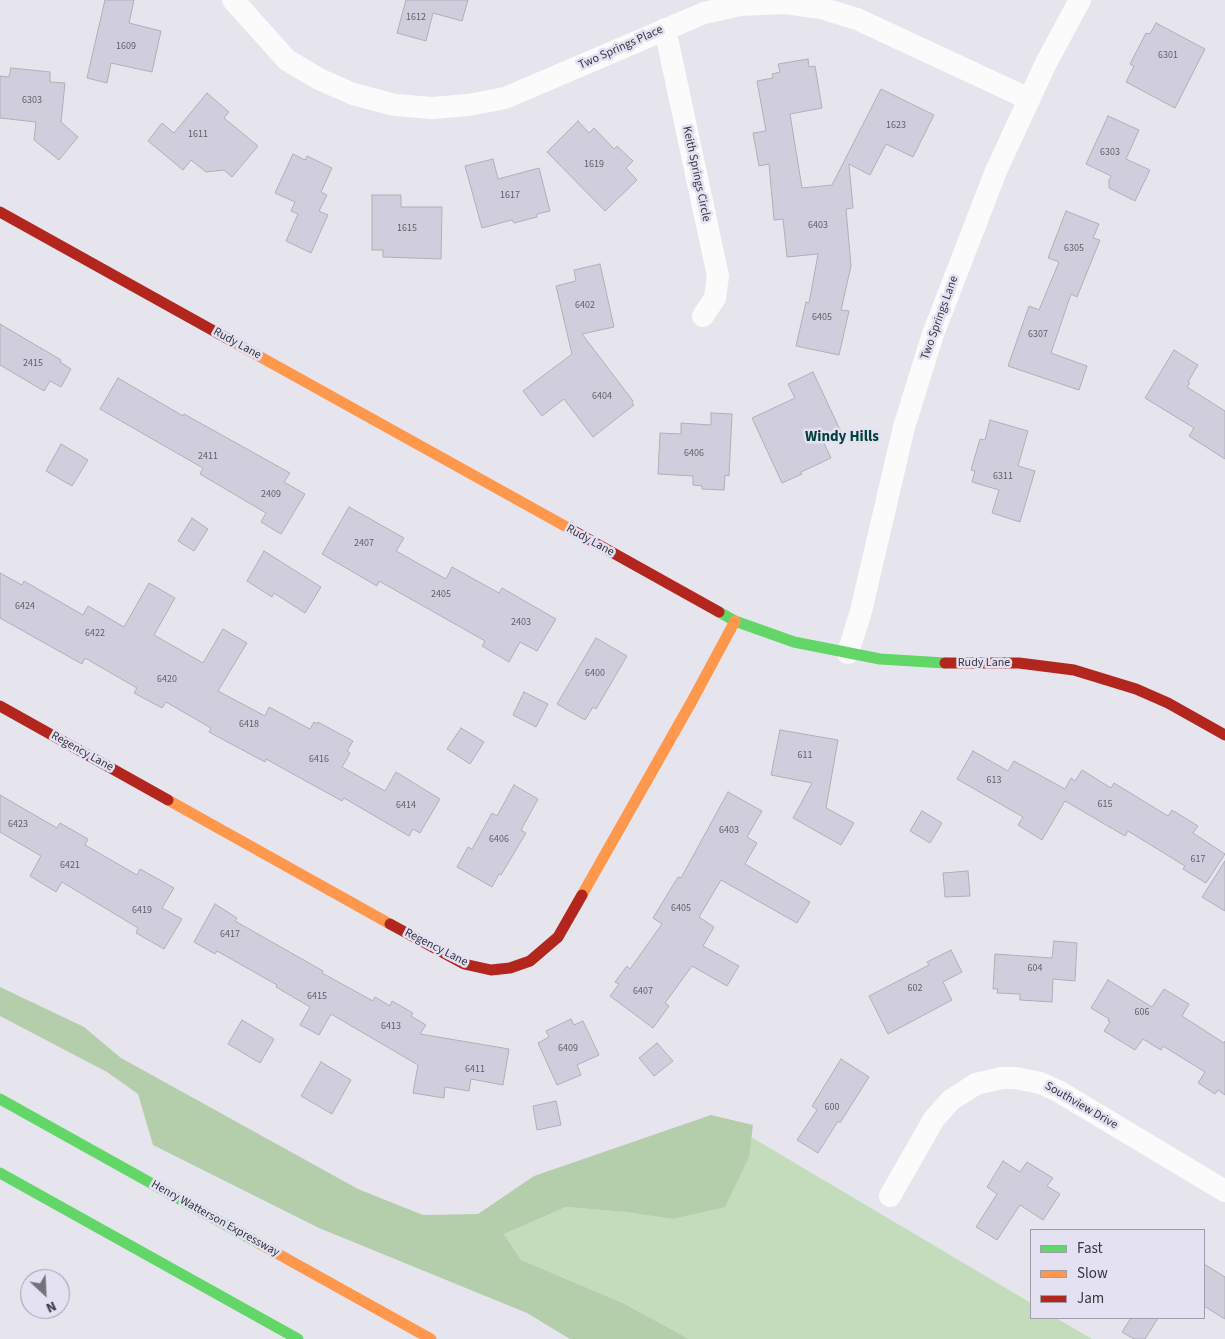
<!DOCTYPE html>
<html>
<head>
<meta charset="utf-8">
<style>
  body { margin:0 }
  #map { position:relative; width:1225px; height:1339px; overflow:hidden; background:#e6e5ee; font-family:"Source Sans 3",sans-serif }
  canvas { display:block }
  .legend { position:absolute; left:1030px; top:1229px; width:175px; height:90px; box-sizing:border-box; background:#e3e1f2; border:1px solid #9e9da9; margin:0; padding:6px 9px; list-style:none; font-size:15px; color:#36363c }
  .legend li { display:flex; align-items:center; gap:10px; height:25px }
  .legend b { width:25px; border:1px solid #9e9da9 }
  .north { position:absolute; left:20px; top:1269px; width:50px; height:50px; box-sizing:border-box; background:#e3e1f2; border:1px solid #9e9da9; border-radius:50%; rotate:155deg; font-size:14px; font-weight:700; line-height:20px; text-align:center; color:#36363c }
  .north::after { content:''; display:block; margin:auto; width:18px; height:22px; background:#74737a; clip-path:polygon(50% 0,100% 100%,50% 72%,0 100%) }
</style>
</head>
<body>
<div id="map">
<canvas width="1225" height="1339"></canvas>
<ul class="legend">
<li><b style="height:6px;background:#63d668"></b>Fast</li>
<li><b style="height:6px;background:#ff974d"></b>Slow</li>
<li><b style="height:6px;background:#b3261e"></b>Jam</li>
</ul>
<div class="north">N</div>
</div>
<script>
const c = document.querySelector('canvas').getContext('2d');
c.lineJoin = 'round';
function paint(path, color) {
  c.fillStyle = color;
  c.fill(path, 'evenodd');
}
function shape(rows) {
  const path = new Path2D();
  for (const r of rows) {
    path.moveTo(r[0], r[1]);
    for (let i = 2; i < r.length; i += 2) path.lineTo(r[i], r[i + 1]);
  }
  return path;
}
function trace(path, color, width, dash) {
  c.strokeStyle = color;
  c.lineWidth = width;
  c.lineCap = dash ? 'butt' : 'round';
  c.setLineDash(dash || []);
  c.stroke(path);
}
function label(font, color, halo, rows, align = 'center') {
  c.font = font + ' "Source Sans 3",sans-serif';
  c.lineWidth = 5;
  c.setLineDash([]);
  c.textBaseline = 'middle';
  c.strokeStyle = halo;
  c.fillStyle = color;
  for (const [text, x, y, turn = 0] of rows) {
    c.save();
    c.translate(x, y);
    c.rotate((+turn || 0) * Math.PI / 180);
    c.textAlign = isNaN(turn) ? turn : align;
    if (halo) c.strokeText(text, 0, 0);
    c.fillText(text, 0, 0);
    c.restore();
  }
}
const green = shape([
  [751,1137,1031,1303,1031,1318,1056,1318,1092,1339,689,1339,623,1303,521,1260,504,1234,566,1207,627,1212,672,1219,748,1157]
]);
const forest = shape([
  [0,987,84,1027,121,1058,358,1189,423,1215,478,1214,534,1176,711,1115,753,1125,749,1157,725,1207,672,1219,626,1212,566,1207,504,1234,521,1260,623,1303,689,1339,570,1339,527,1313,319,1228,153,1145,138,1094,107,1072,0,1016]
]);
const building = shape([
  [105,0,134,0,129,23,161,31,152,72,111,63,107,83,87,78,105,0],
  [406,0,468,0,462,21,433,13,426,41,397,33,406,0],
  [1156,23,1205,49,1175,108,1126,82,1134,66,1130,64,1146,33,1150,34,1156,23],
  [808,59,809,67,815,66,822,108,790,114,802,188,832,185,881,89,934,115,913,157,886,144,870,175,849,164,853,208,846,209,851,266,841,310,849,311,839,355,796,346,806,302,809,303,818,254,787,257,783,219,774,220,769,164,759,166,753,133,766,131,757,81,773,78,772,74,780,72,778,64,808,59],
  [11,68,50,72,50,82,65,83,61,122,78,137,59,160,34,140,36,122,0,118,0,76,9,77,11,68],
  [207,93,229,112,224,118,258,146,232,177,224,170,206,172,191,160,183,170,148,141,162,123,174,133,207,93],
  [1108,116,1139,130,1126,159,1150,170,1135,201,1109,188,1109,180,1111,176,1086,164,1108,116],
  [578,121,589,133,594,128,614,149,617,146,633,161,626,168,637,180,605,211,547,152,578,121],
  [293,154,305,160,307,156,332,168,321,192,327,195,319,211,328,215,311,253,286,241,298,214,291,211,295,202,275,193,293,154],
  [493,159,498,179,539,168,550,211,537,214,537,217,514,223,512,220,482,228,465,166,493,159],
  [372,195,401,195,401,207,442,207,441,259,383,257,383,250,372,250,372,195],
  [1066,211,1099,224,1093,238,1100,240,1077,297,1071,294,1051,353,1087,366,1079,390,1008,366,1029,306,1039,310,1059,262,1048,258,1066,211],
  [600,264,614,327,582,334,633,401,632,403,634,405,593,437,564,399,542,416,523,391,572,354,556,286,576,281,574,270,600,264],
  [0,324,61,360,60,362,71,369,61,387,50,381,44,391,0,365,0,324],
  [1174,350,1198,365,1188,382,1190,383,1187,387,1225,411,1225,459,1189,436,1194,428,1145,398,1174,350],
  [813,372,842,434,824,443,831,458,801,472,802,474,782,483,752,418,795,398,788,384,813,372],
  [118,378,183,416,184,414,290,473,284,482,305,494,281,534,261,522,266,513,200,474,203,468,100,409,118,378],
  [711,413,732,414,729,476,725,475,724,490,702,489,702,486,693,485,693,476,658,474,660,433,681,434,681,423,711,425,711,413],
  [990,420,1028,431,1018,466,1035,471,1020,522,992,513,999,490,972,482,975,471,971,470,980,439,985,440,990,420],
  [61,444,88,460,72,486,46,471,61,444],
  [349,507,404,538,396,551,446,579,452,567,499,593,502,588,556,619,537,651,520,642,509,662,482,646,485,641,379,581,377,586,322,554,349,507],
  [192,518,208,529,194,551,178,541,192,518],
  [264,551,321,587,305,613,274,593,272,597,247,581,264,551],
  [0,573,22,585,24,581,83,615,88,606,124,627,149,583,175,598,154,635,203,663,223,629,247,643,218,691,265,716,269,707,310,729,314,722,317,724,318,722,353,741,347,751,350,753,342,767,385,791,396,772,440,799,420,833,413,829,409,836,344,798,342,801,266,759,265,762,209,732,211,728,166,702,162,708,134,693,137,688,85,658,82,664,0,618,0,573],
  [596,638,627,656,596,709,593,707,585,720,557,704,596,638],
  [524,692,548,704,536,727,513,715,524,692],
  [461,728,484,742,470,764,447,749,461,728],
  [780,730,838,740,826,808,854,823,841,845,793,818,812,783,771,775,780,730],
  [973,751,1008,771,1014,761,1065,789,1071,778,1075,781,1082,770,1111,788,1114,783,1168,816,1172,810,1198,826,1193,833,1225,854,1206,883,1183,869,1185,866,1128,831,1125,836,1065,801,1042,840,1018,825,1023,817,957,779,973,751],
  [514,785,538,799,521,830,526,833,501,875,499,874,492,887,457,867,468,847,472,849,492,813,497,816,514,785],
  [728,792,762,811,747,837,757,843,745,864,810,902,797,923,721,880,699,917,714,927,703,946,739,966,727,986,692,966,665,1003,669,1006,653,1028,610,996,619,984,615,982,627,966,630,969,662,924,653,918,678,877,681,878,728,792],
  [0,795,57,828,60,823,88,839,85,845,137,875,140,869,174,888,162,908,182,919,164,949,136,933,138,928,62,882,56,892,30,876,41,856,0,832,0,795],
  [922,811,942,823,930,843,910,831,922,811],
  [1225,861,1225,911,1202,897,1225,861],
  [968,871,970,896,945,897,943,873,968,871],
  [215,904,237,918,235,921,323,971,322,973,373,1001,375,997,390,1006,392,1001,413,1013,411,1016,426,1025,420,1034,509,1049,503,1085,471,1079,469,1091,445,1087,444,1098,413,1093,418,1065,331,1014,319,1035,300,1025,310,1007,276,987,277,985,217,951,215,954,194,942,215,904],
  [1054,941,1077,943,1075,981,1053,979,1052,1002,1020,1000,1020,994,997,993,998,989,993,989,995,954,1052,958,1054,941],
  [951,950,962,972,943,982,952,1000,888,1034,869,996,929,965,927,962,951,950],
  [1108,980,1152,1007,1164,989,1189,1004,1182,1016,1224,1043,1225,1041,1225,1095,1218,1090,1215,1094,1198,1083,1205,1072,1163,1046,1161,1050,1143,1039,1135,1050,1104,1031,1110,1022,1108,1021,1109,1019,1091,1008,1108,980],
  [571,1019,574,1025,583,1021,599,1055,577,1065,581,1075,557,1085,538,1043,549,1037,546,1031,571,1019],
  [242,1020,274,1039,260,1063,228,1044,242,1020],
  [657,1043,673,1061,654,1076,639,1058,657,1043],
  [841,1059,869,1077,840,1123,838,1121,818,1153,797,1140,817,1110,812,1106,841,1059],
  [321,1062,351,1080,332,1114,301,1096,321,1062],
  [556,1101,561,1125,537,1130,533,1106,556,1101],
  [1003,1161,1020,1172,1027,1162,1053,1178,1047,1186,1060,1194,1043,1220,1020,1205,997,1240,976,1227,997,1194,987,1187,1003,1161],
  [1204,1264,1225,1277,1225,1319,1204,1306,1204,1264],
  [1131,1318,1158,1318,1145,1339,1134,1339,1122,1332,1131,1318]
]);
const street = shape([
  [233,0,287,60,319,79,353,94,395,105,432,108,469,105,505,98,704,13,740,5,785,3,821,8,857,19,1029,99],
  [665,29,718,276,715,298,703,316],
  [848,653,861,611,904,427,933,334,996,171,1046,63,1080,0],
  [890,1196,934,1119,951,1100,976,1084,1002,1078,1016,1078,1040,1083,1058,1091,1225,1191]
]);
const fast = shape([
  [719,612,735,621,794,642,880,659,945,663],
  [0,1099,262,1245],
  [0,1173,298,1339]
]);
const slow = shape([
  [230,340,572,530],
  [168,800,390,924],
  [582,895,692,701,735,621],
  [262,1245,431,1339]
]);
const jam = shape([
  [0,212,230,340],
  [572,530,719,612],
  [945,663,1019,663,1074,670,1136,689,1168,703,1225,735],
  [0,706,168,800],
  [390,924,464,964,491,970,510,968,530,961,558,937,582,895]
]);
const numberNames = [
  ["1612",416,18],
  ["1609",126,47],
  ["6301",1168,56],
  ["6303",32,101],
  ["1623",896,126],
  ["1611",198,135],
  ["6303",1110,153],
  ["1619",594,165],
  ["1617",510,196],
  ["6403",818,226],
  ["1615",407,229],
  ["6305",1074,249],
  ["6402",585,306],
  ["6405",822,318],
  ["6307",1038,335],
  ["2415",33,364],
  ["6404",602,397],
  ["6406",694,454],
  ["2411",208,457],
  ["6311",1003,477],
  ["2409",271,495],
  ["2407",364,544],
  ["2405",441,595],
  ["6424",25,607],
  ["2403",521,623],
  ["6422",95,634],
  ["6400",595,674],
  ["6420",167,680],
  ["6418",249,725],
  ["611",805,756],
  ["6416",319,760],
  ["613",994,781],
  ["615",1105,805],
  ["6414",406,806],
  ["6423",18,825],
  ["6403",729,831],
  ["6406",499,840],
  ["617",1198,860],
  ["6421",70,866],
  ["6405",681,909],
  ["6419",142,911],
  ["6417",230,935],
  ["604",1035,969],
  ["602",915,989],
  ["6407",643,992],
  ["6415",317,997],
  ["606",1142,1013],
  ["6413",391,1027],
  ["6409",568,1049],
  ["6411",475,1070],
  ["600",832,1108]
];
const streetNames = [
  ["Two Springs Place",621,48,-24],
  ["Keith Springs Circle",696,174,78],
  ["Two Springs Lane",940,318,-70],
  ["Rudy Lane",237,344,29],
  ["Rudy Lane",590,541,29],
  ["Rudy Lane",984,663],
  ["Regency Lane",82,752,29],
  ["Regency Lane",436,948,27],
  ["Southview Drive",1081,1106,30],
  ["Henry Watterson Expressway",215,1219,29]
];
const quarterNames = [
  ["Windy Hills",842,438]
];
paint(green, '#c4dbbc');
paint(forest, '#b4cdab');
paint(building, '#d0cedd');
trace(building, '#b0afb6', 1);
trace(street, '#fbfbfc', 22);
trace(fast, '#63d668', 11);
trace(slow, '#ff974d', 11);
trace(jam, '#b3261e', 11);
label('10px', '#605f68', null, numberNames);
label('12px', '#36363c', '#e3e1f2', streetNames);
label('bold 15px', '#014139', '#e3e1f2', quarterNames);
</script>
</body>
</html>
